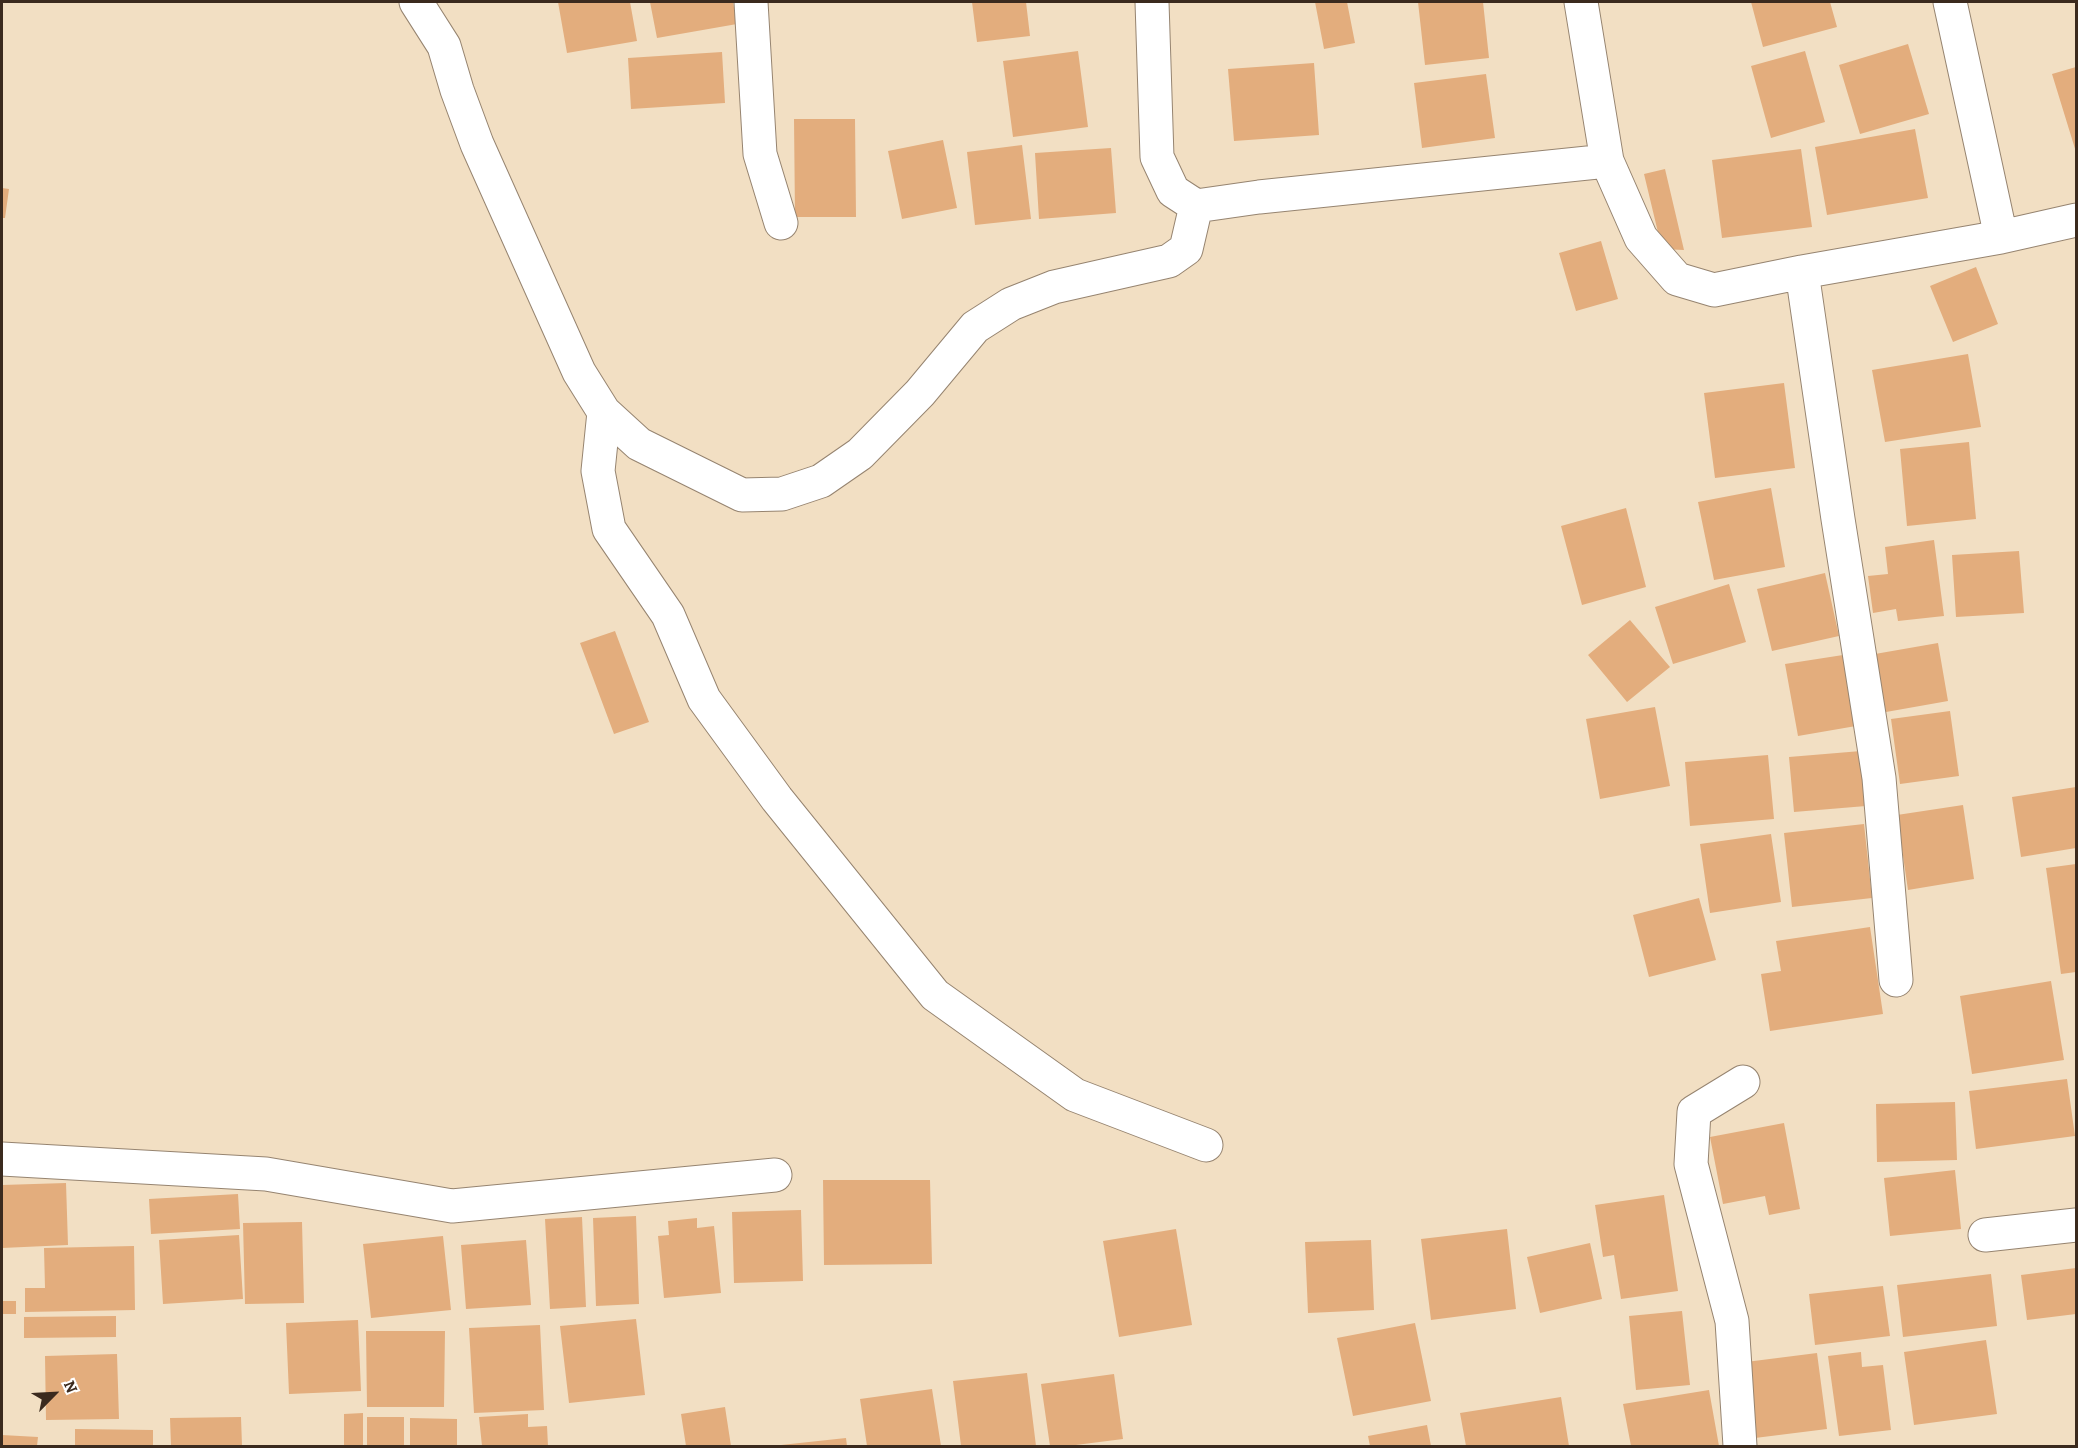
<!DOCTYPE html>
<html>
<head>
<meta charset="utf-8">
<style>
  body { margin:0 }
  #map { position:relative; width:2078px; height:1448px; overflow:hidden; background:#f2dfc3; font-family:Alegreya,serif }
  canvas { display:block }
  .frame { position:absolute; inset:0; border:3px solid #3b2a1e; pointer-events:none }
  .north { position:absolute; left:24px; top:1364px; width:60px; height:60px; -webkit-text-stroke:4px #fff; paint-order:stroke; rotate:66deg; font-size:16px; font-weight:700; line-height:24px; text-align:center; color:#3b2a1e }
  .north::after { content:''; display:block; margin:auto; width:21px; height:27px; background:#3b2a1e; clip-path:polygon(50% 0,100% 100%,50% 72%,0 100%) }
</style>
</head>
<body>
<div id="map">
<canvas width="2078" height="1448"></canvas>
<div class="frame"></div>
<div class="north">N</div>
</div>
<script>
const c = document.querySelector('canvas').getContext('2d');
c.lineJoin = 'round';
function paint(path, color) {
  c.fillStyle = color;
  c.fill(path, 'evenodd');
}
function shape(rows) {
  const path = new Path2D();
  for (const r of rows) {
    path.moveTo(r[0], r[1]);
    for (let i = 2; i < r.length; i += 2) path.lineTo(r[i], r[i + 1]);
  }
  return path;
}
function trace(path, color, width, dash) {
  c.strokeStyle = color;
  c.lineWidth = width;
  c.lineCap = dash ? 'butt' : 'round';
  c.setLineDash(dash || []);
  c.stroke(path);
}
const building = shape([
  [558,2,630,2,637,41,567,53],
  [650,2,733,2,737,24,657,38],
  [972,2,1026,2,1030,36,977,42],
  [1315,2,1347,2,1355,43,1324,49],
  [1418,2,1483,2,1489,58,1425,65],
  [1751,2,1830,2,1837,27,1763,47],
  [1908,44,1929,114,1860,134,1839,65],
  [1078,51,1088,127,1013,137,1003,61],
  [1805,51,1825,122,1771,138,1751,66],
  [722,52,725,103,631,109,628,58],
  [1314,63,1319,135,1234,141,1228,69],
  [2076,67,2076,152,2052,74],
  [1486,74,1495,138,1422,148,1414,83],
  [794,119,855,119,856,217,795,217],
  [1915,129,1928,198,1827,215,1815,147],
  [943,140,957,208,902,219,888,151],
  [1022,145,1031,219,975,225,967,152],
  [1111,148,1116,213,1039,219,1035,153],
  [1801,149,1812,227,1722,238,1712,160],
  [1665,169,1684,250,1662,249,1644,174],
  [2,188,9,189,5,218,2,218],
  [1601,241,1618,299,1576,311,1559,253],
  [1976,267,1998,324,1953,342,1930,286],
  [1968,354,1981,427,1885,442,1872,370],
  [1784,383,1795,468,1715,478,1704,393],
  [1969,442,1976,519,1907,526,1900,449],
  [1771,488,1785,567,1714,580,1698,502],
  [1626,508,1646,587,1582,605,1561,526],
  [1934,540,1944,616,1898,621,1896,609,1873,613,1868,576,1888,574,1885,547],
  [2019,551,2024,613,1956,617,1952,555],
  [1825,573,1839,636,1772,651,1757,589],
  [1729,584,1746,642,1673,664,1655,607],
  [1630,620,1670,667,1627,702,1588,655],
  [615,631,649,722,614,734,580,643],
  [1938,643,1948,701,1886,712,1875,654],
  [1843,655,1856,726,1798,736,1785,664],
  [1655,707,1670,786,1600,799,1586,719],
  [1950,711,1959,776,1900,784,1891,719],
  [1861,751,1866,806,1794,812,1789,757],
  [1768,755,1774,819,1690,826,1685,762],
  [2076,787,2076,848,2021,857,2012,797],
  [1963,805,1974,879,1908,890,1897,815],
  [1864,824,1872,898,1792,907,1784,833],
  [1771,834,1781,902,1710,913,1700,844],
  [2076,864,2076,972,2061,974,2046,868],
  [1699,898,1716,960,1649,977,1633,915],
  [1870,927,1883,1014,1770,1031,1761,974,1781,971,1776,941],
  [2051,981,2064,1060,1972,1074,1960,996],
  [2067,1079,2075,1136,1976,1149,1969,1091],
  [1955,1102,1957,1160,1877,1162,1876,1104],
  [1784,1123,1800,1209,1769,1215,1765,1196,1723,1204,1710,1137],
  [1955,1170,1961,1229,1890,1236,1884,1178],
  [823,1180,930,1180,932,1264,824,1265],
  [66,1183,68,1245,2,1248,2,1185],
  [238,1194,240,1229,151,1234,149,1199],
  [1664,1195,1678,1291,1621,1299,1614,1255,1603,1257,1595,1205],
  [801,1210,803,1281,734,1283,732,1212],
  [636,1216,639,1304,596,1306,593,1218],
  [582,1217,586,1307,550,1309,545,1219],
  [697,1218,697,1228,714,1226,721,1293,664,1298,658,1236,669,1235,668,1221],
  [302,1222,304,1303,245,1304,243,1223],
  [1176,1229,1192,1325,1119,1337,1103,1241],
  [1507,1229,1516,1309,1431,1320,1421,1239],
  [239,1235,243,1299,163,1304,159,1240],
  [443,1236,451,1310,371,1318,363,1244],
  [526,1240,531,1305,466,1309,461,1245],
  [1371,1240,1374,1310,1308,1313,1305,1242],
  [1590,1243,1602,1299,1540,1313,1527,1257],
  [134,1246,135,1310,25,1312,25,1288,45,1288,44,1248],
  [2076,1268,2076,1314,2027,1320,2021,1275],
  [1991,1274,1997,1326,1903,1337,1897,1285],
  [1883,1286,1890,1336,1815,1345,1809,1294],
  [2,1301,16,1301,16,1314,2,1314],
  [1682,1311,1690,1385,1636,1390,1629,1316],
  [116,1316,116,1337,24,1338,24,1317],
  [636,1319,645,1395,569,1403,560,1326],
  [358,1320,361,1391,289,1394,286,1323],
  [1415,1323,1431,1401,1353,1416,1337,1338],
  [540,1325,544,1410,474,1413,469,1328],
  [366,1331,445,1331,444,1407,367,1407],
  [1986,1340,1997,1414,1914,1425,1904,1352],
  [1861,1352,1862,1367,1883,1365,1891,1430,1839,1436,1828,1356],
  [1817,1353,1827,1429,1755,1438,1746,1362],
  [117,1354,119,1419,46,1420,45,1356],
  [1027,1373,1036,1446,961,1446,953,1381],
  [1114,1374,1123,1439,1068,1446,1050,1446,1041,1384],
  [932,1389,941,1446,867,1446,860,1399],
  [1709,1390,1719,1446,1631,1446,1623,1404],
  [1561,1397,1569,1446,1466,1446,1460,1413],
  [725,1407,731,1446,686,1446,681,1414],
  [363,1413,363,1446,344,1446,344,1414],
  [528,1414,528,1427,547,1426,548,1446,482,1446,479,1417],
  [241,1417,242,1446,171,1446,170,1418],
  [367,1417,404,1417,404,1446,367,1446],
  [410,1418,457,1419,457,1446,410,1446],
  [1427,1425,1431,1446,1370,1446,1368,1436],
  [75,1429,153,1430,153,1446,75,1446],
  [2,1435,38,1437,37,1446,2,1446],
  [846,1438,847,1446,781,1446,781,1445]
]);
const minor = shape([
  [416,2,444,46,457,90,477,144,579,372,604,412,639,444,742,495,782,494,821,481,860,454,920,393,975,327,1011,304,1054,287,1169,261,1186,249,1196,206],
  [751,2,760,154,781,223],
  [1152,2,1157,157,1173,191,1196,206,1259,197,1607,161],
  [1581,2,1607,161,1641,238,1677,279,1714,290,1802,272,2001,237,2076,220],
  [1950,2,2001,237],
  [1802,272,1838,519,1879,778,1896,980],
  [604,412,598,471,609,529,668,615,704,699,777,799,935,995,1075,1095,1206,1145],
  [2,1159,266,1174,452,1206,775,1175],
  [1985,1235,2076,1225],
  [1740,1446,1732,1321,1691,1164,1694,1112,1743,1082]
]);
paint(building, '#e3ad7d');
trace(minor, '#968470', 35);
trace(minor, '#fff', 33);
</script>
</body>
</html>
